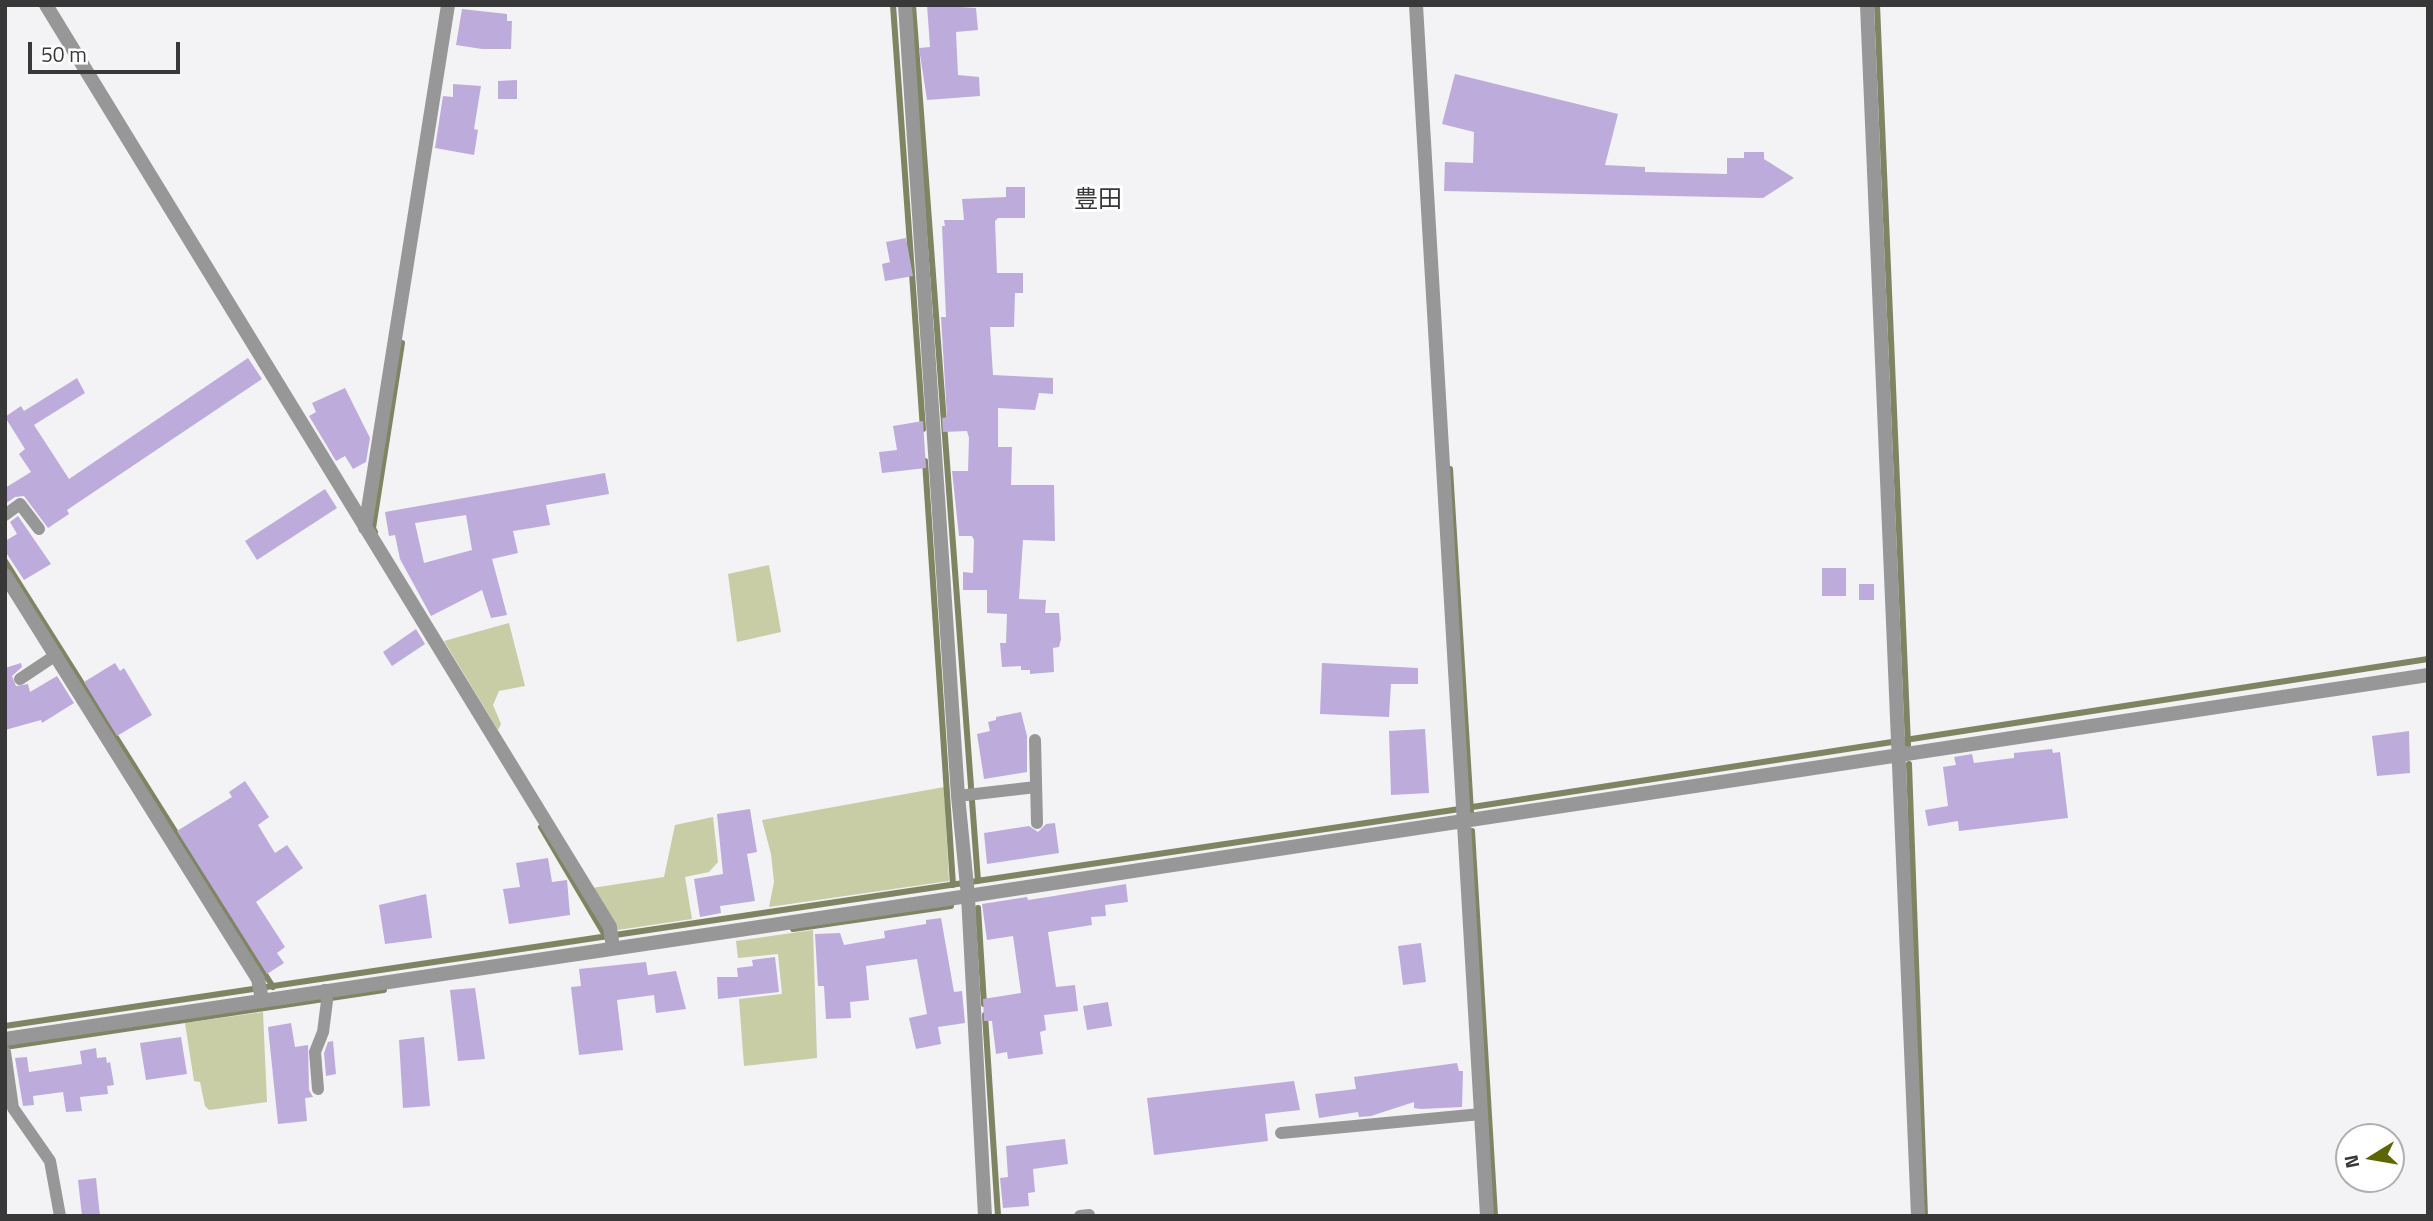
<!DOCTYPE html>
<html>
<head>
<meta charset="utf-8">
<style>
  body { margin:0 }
  #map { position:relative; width:2433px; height:1221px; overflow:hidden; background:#f3f2f5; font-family:"Titillium Web",sans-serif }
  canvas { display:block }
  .frame { position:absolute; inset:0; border:7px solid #383839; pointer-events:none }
  .north { position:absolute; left:2335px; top:1123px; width:70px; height:70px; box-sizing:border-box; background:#fff; border:2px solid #afafb0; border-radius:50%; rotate:259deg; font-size:19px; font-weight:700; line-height:28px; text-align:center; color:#383839 }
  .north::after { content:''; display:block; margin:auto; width:24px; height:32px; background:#5e6503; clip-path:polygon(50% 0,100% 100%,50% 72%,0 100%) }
  .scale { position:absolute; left:28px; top:42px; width:152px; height:32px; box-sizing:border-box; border:4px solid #383839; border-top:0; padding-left:9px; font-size:21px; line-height:24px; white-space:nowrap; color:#383839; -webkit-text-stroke:5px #fff; paint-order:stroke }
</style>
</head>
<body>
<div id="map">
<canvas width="2433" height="1221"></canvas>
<div class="frame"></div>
<div class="north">N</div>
<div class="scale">50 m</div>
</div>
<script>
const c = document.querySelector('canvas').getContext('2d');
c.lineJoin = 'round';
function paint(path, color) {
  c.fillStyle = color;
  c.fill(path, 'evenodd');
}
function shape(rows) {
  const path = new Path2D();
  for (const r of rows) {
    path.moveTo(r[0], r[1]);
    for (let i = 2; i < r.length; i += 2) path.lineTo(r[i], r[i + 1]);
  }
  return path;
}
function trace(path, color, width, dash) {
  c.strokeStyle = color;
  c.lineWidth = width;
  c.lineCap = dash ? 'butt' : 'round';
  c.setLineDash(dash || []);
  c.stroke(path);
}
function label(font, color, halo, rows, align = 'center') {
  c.font = font + ' "Titillium Web","Noto Sans JP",sans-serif';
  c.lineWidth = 6;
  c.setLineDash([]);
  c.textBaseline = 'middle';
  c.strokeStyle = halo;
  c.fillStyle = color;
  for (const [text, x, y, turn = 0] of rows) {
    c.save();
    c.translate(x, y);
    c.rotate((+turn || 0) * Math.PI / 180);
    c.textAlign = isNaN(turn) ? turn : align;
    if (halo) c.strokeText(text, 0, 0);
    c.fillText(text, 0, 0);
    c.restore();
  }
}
const green = shape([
  [769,565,781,632,737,642,728,574],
  [509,623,525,686,499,691,493,705,501,724,498,730,444,641],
  [944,787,949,881,769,907,774,882,771,854,762,820],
  [713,817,718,862,709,872,685,877,692,919,618,930,592,888,664,877,675,825],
  [813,930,817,1058,744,1066,739,999,782,994,778,954,738,958,736,941],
  [263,1012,267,1102,209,1110,205,1106,200,1082,194,1081,185,1023]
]);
const stream = shape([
  [893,5,923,429],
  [913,5,978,881],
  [1877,5,1908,745],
  [925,461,953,885],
  [1450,469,1471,812],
  [375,532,373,528,402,343],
  [5,561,273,987],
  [1909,764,1925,1216],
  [541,827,606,937],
  [1472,831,1495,1216],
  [978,908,984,1004],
  [793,929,951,906],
  [985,1015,998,1216],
  [5,1026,1453,810,2428,659],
  [5,1047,384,990]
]);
const building = shape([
  [927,5,976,8,978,30,956,32,958,75,979,77,980,96,927,100,919,48,930,47],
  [462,9,507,14,507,21,512,21,511,49,482,49,456,45],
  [1455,74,1618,114,1605,165,1645,167,1645,172,1727,174,1727,158,1744,158,1744,152,1764,152,1764,159,1794,178,1763,198,1444,191,1445,162,1473,163,1474,132,1442,124],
  [517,80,517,99,498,99,498,81],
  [453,84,481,86,474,129,478,130,474,155,435,148,443,96,453,97],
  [1006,187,1025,187,1025,218,998,218,995,221,997,273,1023,273,1023,293,1015,293,1014,327,990,327,993,375,1053,378,1053,394,1039,393,1035,410,998,408,998,447,1012,447,1011,485,1054,485,1055,541,1023,540,1019,599,1046,600,1045,613,1059,613,1061,639,1059,647,1053,648,1054,672,1030,674,1030,670,1021,670,1021,666,1002,667,1000,643,1006,643,1007,614,987,613,987,590,963,590,963,572,973,573,974,540,972,536,959,536,952,471,968,471,969,438,967,431,943,432,942,418,947,417,941,317,946,317,942,226,945,226,944,220,964,220,962,199,1006,197],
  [906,238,913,276,885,281,882,264,890,262,886,242],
  [248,358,262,379,67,510,69,514,48,528,24,496,15,497,5,504,5,488,31,472,19,454,25,449,5,417,21,406,24,411,77,378,85,393,34,425,69,479],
  [345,388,370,438,366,462,353,469,345,456,336,461,309,416,316,412,312,403],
  [923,421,926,468,882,473,879,452,897,450,893,426],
  [605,473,609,494,546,505,550,525,513,531,518,553,492,559,507,615,491,618,482,590,431,616,400,559,395,535,389,536,385,512],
  [466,515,472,550,424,563,415,523],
  [325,489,337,508,257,560,245,541],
  [18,516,51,564,24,580,5,551,5,541,17,534,10,522],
  [1822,568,1846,568,1846,596,1822,596],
  [1859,584,1874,584,1874,600,1859,600],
  [416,629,425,644,392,666,383,652],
  [21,663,22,667,12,676,16,686,28,684,30,692,57,676,74,703,42,723,41,720,5,730,5,668],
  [115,663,120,671,124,668,152,715,117,736,84,682],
  [1322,663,1418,668,1418,684,1391,684,1389,717,1320,714],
  [1021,712,1027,736,1027,772,984,779,977,734,990,731,988,722,996,720,996,717],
  [1425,729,1429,793,1391,795,1389,731],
  [2409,731,2410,773,2377,776,2372,736],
  [2052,749,2053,753,2060,752,2068,818,1959,831,1958,821,1928,826,1925,810,1948,806,1943,767,1956,765,1954,757,1972,754,1974,763,2014,758,2014,753],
  [245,781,269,817,258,825,275,853,287,845,303,868,256,902,285,947,277,953,284,963,267,974,177,831,232,797,229,792],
  [750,809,757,852,747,854,755,901,720,906,721,913,700,917,694,879,723,874,717,814],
  [1055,823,1059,853,987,864,984,833,1029,826,1038,832,1046,824],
  [548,858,552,882,567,880,570,915,509,924,503,889,520,887,516,863],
  [1126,884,1128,902,1105,905,1106,916,1091,917,1092,925,1048,932,1056,987,1075,985,1078,1011,1044,1015,1046,1030,1040,1032,1043,1054,1008,1059,1007,1052,996,1054,992,1021,984,1021,983,999,1021,993,1013,936,987,940,982,904,1027,897,1028,900,1048,897],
  [426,894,432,938,385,944,379,905],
  [941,918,954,992,962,991,965,1023,938,1027,941,1044,916,1049,909,1018,927,1014,917,959,866,966,869,1000,850,1002,851,1018,826,1019,824,986,818,986,815,934,840,933,844,945,885,938,884,931,926,924,926,920],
  [1421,943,1426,982,1403,985,1398,946],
  [775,957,779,992,718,999,717,977,738,977,737,968,753,966,752,960],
  [646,962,648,975,676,971,686,1009,656,1013,654,995,617,1000,623,1050,579,1055,571,987,581,986,579,969],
  [475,988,485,1059,458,1061,450,990],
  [1108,1002,1112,1026,1087,1030,1083,1006],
  [291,1023,295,1047,308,1045,309,1090,313,1097,305,1098,307,1121,278,1124,268,1027],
  [181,1037,187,1074,146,1080,140,1043],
  [424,1037,430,1106,403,1108,399,1040],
  [333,1041,336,1074,326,1076,324,1053,328,1042],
  [96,1048,97,1058,106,1057,107,1063,110,1062,114,1085,107,1086,108,1094,80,1097,82,1111,66,1112,63,1092,33,1096,34,1105,23,1106,15,1058,27,1057,29,1072,82,1064,80,1051],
  [1457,1063,1459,1071,1463,1071,1462,1107,1421,1109,1414,1108,1414,1102,1371,1116,1359,1117,1358,1112,1319,1118,1315,1094,1356,1089,1354,1077],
  [1294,1081,1300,1110,1265,1114,1268,1141,1154,1155,1147,1098],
  [1065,1139,1068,1164,1033,1169,1035,1192,1028,1193,1029,1206,1003,1208,1000,1178,1008,1177,1006,1146],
  [96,1178,100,1216,82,1216,78,1180]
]);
const service = shape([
  [5,515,20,504,39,529],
  [20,679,56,655],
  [1035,740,1037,823],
  [958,796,1036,787],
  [5,1052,13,1108,50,1161,60,1216],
  [318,1089,315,1052,323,1032,327,1001,325,990],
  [1281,1133,1481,1114],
  [1080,1216,1089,1215]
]);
const minor = shape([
  [46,5,610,927,613,948],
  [905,5,958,796,968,896,2428,675],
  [1416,5,1487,1216],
  [1867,5,1918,1216],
  [365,528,448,5],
  [5,575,258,979,262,1000],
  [5,1039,968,896,985,1216]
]);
const quarterNames = [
  ["豊田",1098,201]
];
paint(green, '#c8cda5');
trace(stream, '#7f8462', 6);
paint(building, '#bdacdb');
trace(service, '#989798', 12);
trace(minor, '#989798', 14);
label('24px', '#383839', '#fff', quarterNames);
</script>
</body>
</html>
